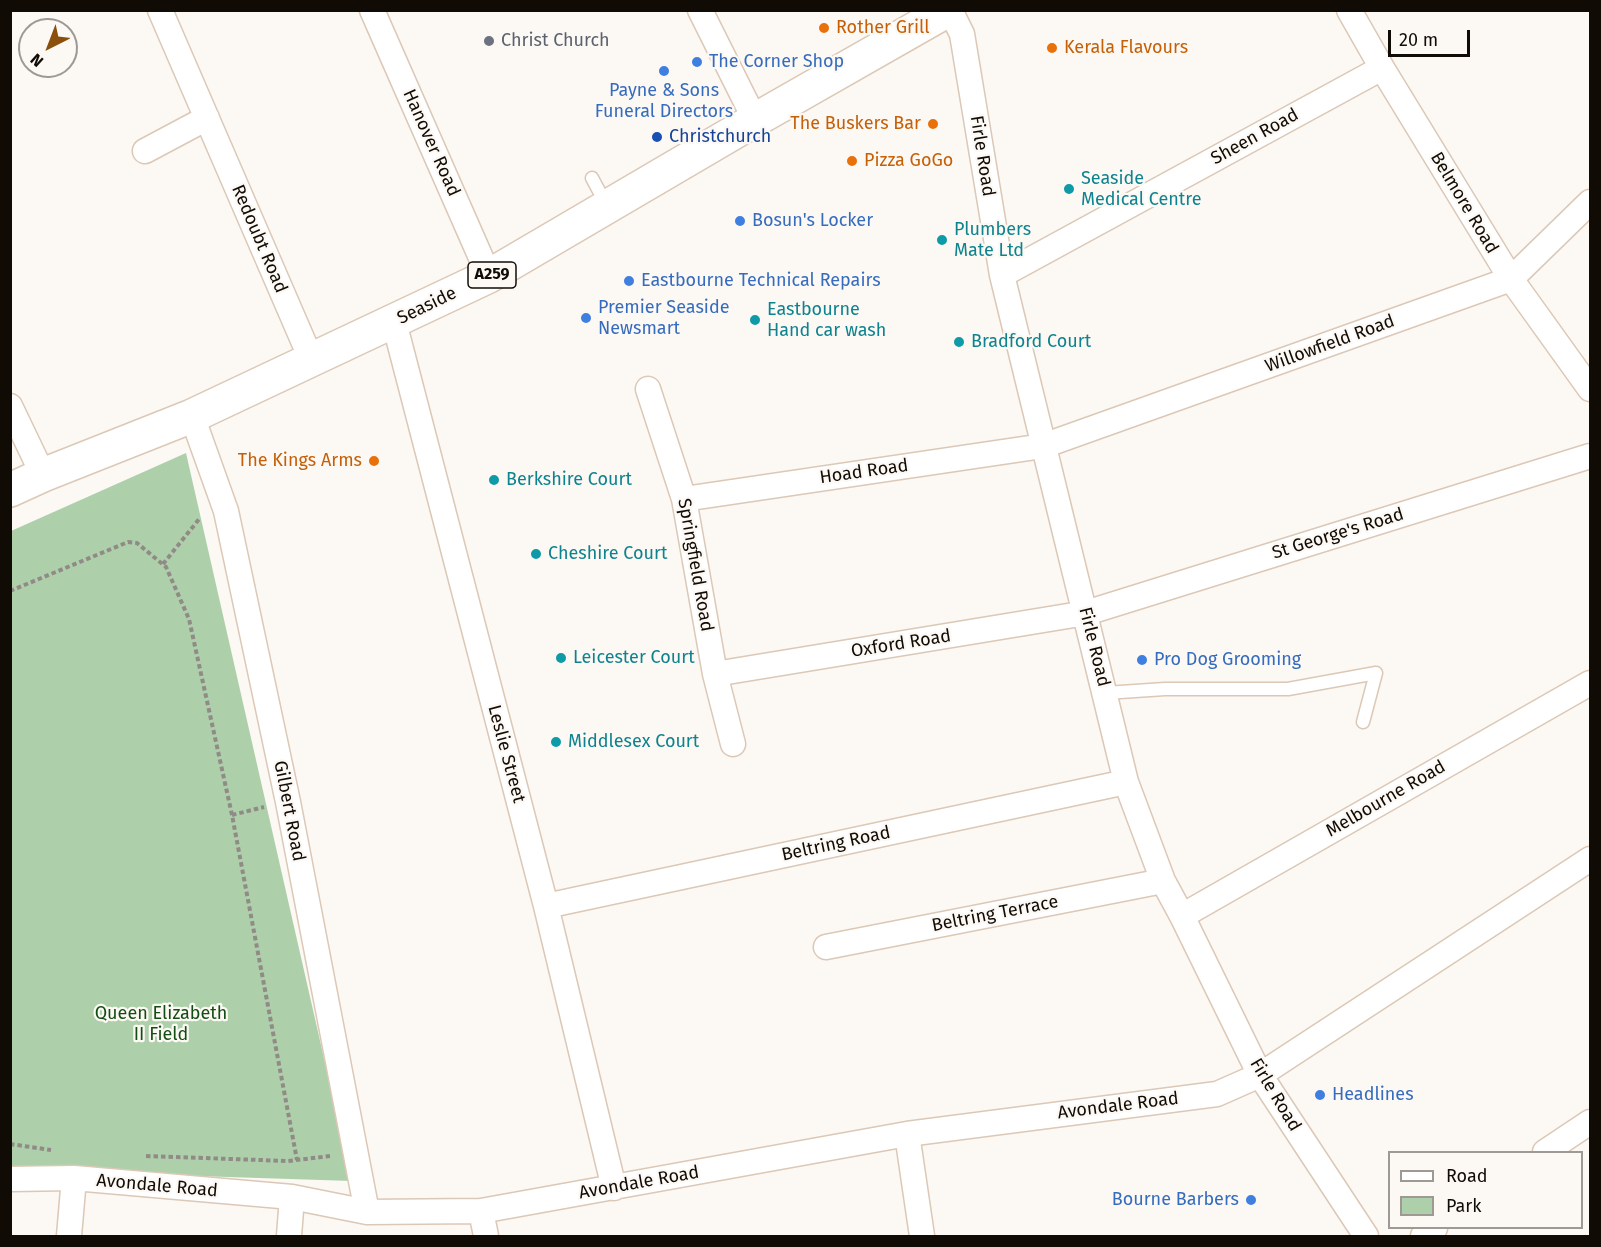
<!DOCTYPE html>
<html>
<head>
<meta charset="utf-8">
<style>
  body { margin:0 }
  #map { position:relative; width:1601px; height:1247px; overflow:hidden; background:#fcf8f4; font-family:"Fira Sans",sans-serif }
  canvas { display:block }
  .frame { position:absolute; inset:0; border:12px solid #110b05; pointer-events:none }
  .legend { position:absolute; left:1388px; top:1151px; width:195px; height:78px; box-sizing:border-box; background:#fcf8f4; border:2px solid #9e9994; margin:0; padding:8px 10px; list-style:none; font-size:18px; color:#110b05 }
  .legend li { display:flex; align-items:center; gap:12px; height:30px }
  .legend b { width:30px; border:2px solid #9e9994 }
  .north { position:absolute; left:18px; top:18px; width:60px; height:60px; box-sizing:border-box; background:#fcf8f4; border:2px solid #9e9994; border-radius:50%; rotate:222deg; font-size:16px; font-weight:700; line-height:24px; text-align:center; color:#110b05 }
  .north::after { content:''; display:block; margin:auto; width:21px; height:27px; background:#8b4f0c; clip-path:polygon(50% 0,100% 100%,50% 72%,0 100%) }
  .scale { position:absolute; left:1388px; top:30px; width:82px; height:27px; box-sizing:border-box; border:3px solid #110b05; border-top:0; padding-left:8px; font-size:18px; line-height:21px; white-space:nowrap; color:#110b05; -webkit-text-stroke:4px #fcf8f4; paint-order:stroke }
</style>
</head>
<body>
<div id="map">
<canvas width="1601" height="1247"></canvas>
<div class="frame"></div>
<ul class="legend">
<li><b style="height:8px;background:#fff"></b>Road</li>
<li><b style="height:16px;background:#add0aa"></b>Park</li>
</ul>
<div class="north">N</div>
<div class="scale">20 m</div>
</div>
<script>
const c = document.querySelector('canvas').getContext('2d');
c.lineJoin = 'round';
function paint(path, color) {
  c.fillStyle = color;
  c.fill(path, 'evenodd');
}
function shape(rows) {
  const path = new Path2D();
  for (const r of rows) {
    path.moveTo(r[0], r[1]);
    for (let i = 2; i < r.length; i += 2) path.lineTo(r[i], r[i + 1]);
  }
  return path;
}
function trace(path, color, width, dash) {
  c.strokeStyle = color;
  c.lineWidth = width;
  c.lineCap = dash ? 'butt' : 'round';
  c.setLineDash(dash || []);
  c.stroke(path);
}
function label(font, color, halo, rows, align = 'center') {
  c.font = font + ' "Fira Sans",sans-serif';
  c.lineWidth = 4.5;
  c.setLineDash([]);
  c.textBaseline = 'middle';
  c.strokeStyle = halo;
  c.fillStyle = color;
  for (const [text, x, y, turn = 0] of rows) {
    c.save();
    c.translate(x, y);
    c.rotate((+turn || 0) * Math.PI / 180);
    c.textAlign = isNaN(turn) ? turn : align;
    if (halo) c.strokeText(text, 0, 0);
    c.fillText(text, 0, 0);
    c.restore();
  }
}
const green = shape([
  [186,453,352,1181,11,1170,11,531]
]);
const path = shape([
  [163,564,200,518],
  [10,591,128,542,137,543,166,567,189,619,232,815,297,1160],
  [232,815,264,807],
  [10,1144,51,1150],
  [146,1156,288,1161,330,1156]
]);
const service = shape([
  [592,178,607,206],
  [1105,693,1165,689,1288,689,1376,673,1363,722]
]);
const minor = shape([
  [160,10,311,359],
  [372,10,489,276],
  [700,10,755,120],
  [950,10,962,34,1002,275,1126,782,1163,881,1182,916,1260,1075,1366,1236],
  [1349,10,1382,68,1511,279,1590,389],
  [145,151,207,118],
  [1002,275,1382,68],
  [394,322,546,906,614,1188],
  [648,389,684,499,715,674,733,744],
  [10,406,43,475],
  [192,416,226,511,288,802,367,1212],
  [684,499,1043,446,1511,279,1590,202],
  [715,674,1086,613,1590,456],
  [546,906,1126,782],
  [1182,916,1590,683],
  [826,947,1163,881],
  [907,1134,922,1236],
  [1545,1152,1590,1122],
  [10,1179,74,1178,292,1197,367,1212,481,1211,907,1134,1217,1094,1260,1075,1590,859],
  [481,1211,486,1236],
  [69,1236,74,1178],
  [289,1236,292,1197],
  [1423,1236,1435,1228]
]);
const primary = shape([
  [10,490,43,475,192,416,489,276,755,120,948,10]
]);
const markers = [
  [824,28,6,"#e8710a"],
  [489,41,6,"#6b7280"],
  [1052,48,6,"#e8710a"],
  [697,62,6,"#3f7fe0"],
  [664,71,6,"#3f7fe0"],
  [933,124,6,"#e8710a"],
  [657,137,6,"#1a4fb4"],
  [852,161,6,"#e8710a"],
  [1069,189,6,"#0f9aa8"],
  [740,221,6,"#3f7fe0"],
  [942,240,6,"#0f9aa8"],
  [629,281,6,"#3f7fe0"],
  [586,318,6,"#3f7fe0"],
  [755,320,6,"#0f9aa8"],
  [959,342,6,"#0f9aa8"],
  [374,461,6,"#e8710a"],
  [494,480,6,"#0f9aa8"],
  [536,554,6,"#0f9aa8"],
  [561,658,6,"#0f9aa8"],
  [1142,660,6,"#3f7fe0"],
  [556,742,6,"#0f9aa8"],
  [1320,1095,6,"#3f7fe0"],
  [1251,1200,6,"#3f7fe0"]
];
const shields = [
  [492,275,48]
];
const shieldNames = [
  ["A259",492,275]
];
const foodNames = [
  ["Rother Grill",836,28],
  ["Kerala Flavours",1064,48],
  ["The Buskers Bar",921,124,"right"],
  ["Pizza GoGo",864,161],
  ["The Kings Arms",362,461,"right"]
];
const worshipNames = [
  ["Christ Church",501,41]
];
const shopNames = [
  ["The Corner Shop",709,62],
  ["Payne & Sons",664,91,"center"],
  ["Funeral Directors",664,112,"center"],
  ["Bosun's Locker",752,221],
  ["Eastbourne Technical Repairs",641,281],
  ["Premier Seaside",598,308],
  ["Newsmart",598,329],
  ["Pro Dog Grooming",1154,660],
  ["Headlines",1332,1095],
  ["Bourne Barbers",1239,1200,"right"]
];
const transitNames = [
  ["Christchurch",669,137]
];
const streetNames = [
  ["Sheen Road",1255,137,-29],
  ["Hanover Road",431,143,66],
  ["Firle Road",982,156,81],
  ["Belmore Road",1464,203,59],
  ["Redoubt Road",259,239,67],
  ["Seaside",427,306,-26],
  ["Willowfield Road",1330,344,-20],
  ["Hoad Road",864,472,-8],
  ["St George's Road",1338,534,-17],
  ["Springfield Road",695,565,80],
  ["Oxford Road",901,644,-9],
  ["Firle Road",1094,647,76],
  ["Leslie Street",506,754,75],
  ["Melbourne Road",1386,799,-30],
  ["Gilbert Road",289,811,79],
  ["Beltring Road",836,844,-12],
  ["Beltring Terrace",995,914,-11],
  ["Firle Road",1275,1095,59],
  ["Avondale Road",1118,1106,-7],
  ["Avondale Road",639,1183,-10],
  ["Avondale Road",157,1186,5]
];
const cultureNames = [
  ["Seaside",1081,179],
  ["Medical Centre",1081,200],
  ["Plumbers",954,230],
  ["Mate Ltd",954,251],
  ["Eastbourne",767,310],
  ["Hand car wash",767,331],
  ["Bradford Court",971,342],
  ["Berkshire Court",506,480],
  ["Cheshire Court",548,554],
  ["Leicester Court",573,658],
  ["Middlesex Court",568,742]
];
const parkNames = [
  ["Queen Elizabeth",161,1014],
  ["II Field",161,1035]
];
paint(green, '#add0aa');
trace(service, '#dcc8b6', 15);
trace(minor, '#dcc8b6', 27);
trace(primary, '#dcc8b6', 36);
trace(path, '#908b86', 4, [4.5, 3]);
trace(service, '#fff', 12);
trace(minor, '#fff', 24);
trace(primary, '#fff', 33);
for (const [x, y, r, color] of markers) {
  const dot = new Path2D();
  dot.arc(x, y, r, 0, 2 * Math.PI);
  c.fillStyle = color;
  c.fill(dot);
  trace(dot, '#fcf8f4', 2);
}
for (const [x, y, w] of shields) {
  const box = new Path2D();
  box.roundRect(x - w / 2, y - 13, w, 26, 4.5);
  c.fillStyle = '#fcf8f4';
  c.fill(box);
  trace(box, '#110b05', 1.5);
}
label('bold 16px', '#110b05', null, shieldNames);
label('18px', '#c56008', '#fcf8f4', foodNames, 'left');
label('18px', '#5b616d', '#fcf8f4', worshipNames, 'left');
label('18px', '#366cbe', '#fcf8f4', shopNames, 'left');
label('18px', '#164399', '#fcf8f4', transitNames, 'left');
label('18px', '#110b05', '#fcf8f4', streetNames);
label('18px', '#0d838f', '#fcf8f4', cultureNames, 'left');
label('18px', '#124e13', '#fcf8f4', parkNames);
</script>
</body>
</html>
